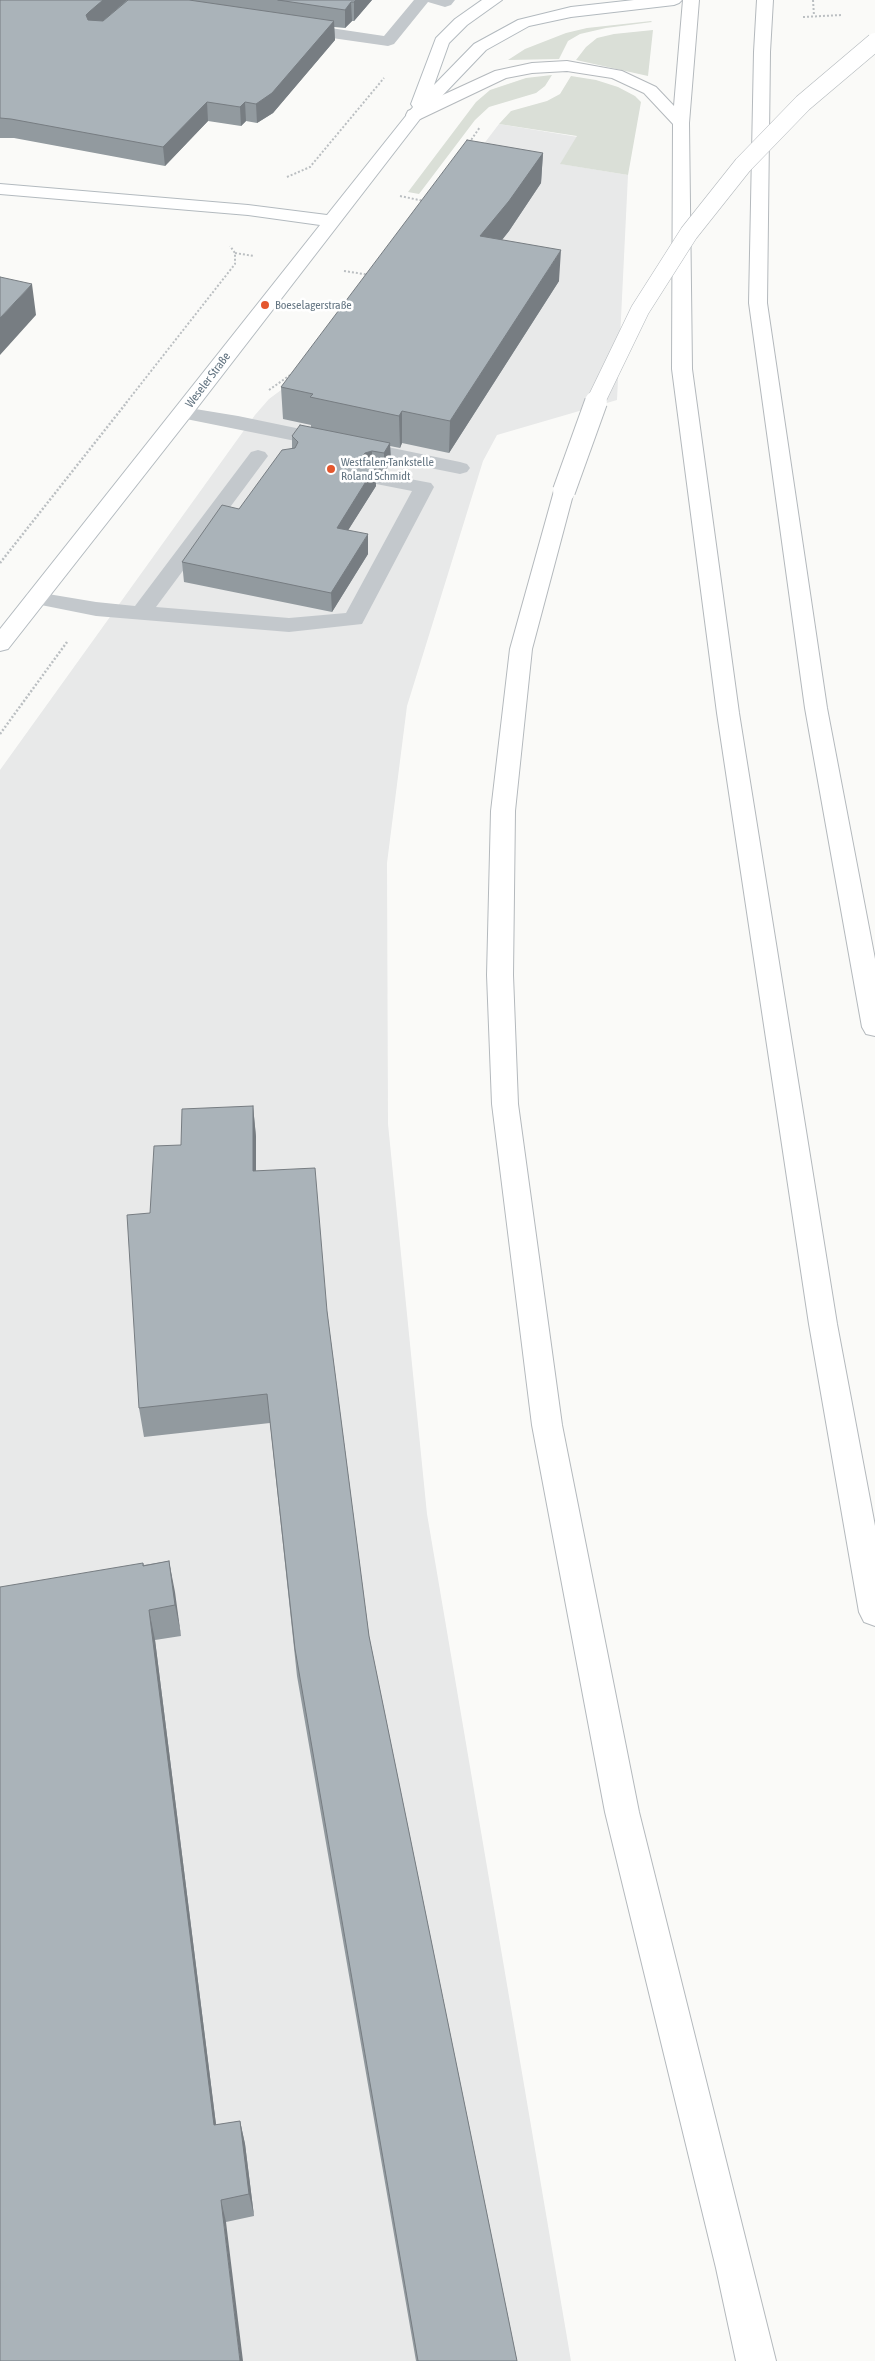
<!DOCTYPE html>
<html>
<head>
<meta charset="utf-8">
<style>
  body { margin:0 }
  canvas { display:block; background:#fafaf8 }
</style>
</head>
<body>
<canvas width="875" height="2361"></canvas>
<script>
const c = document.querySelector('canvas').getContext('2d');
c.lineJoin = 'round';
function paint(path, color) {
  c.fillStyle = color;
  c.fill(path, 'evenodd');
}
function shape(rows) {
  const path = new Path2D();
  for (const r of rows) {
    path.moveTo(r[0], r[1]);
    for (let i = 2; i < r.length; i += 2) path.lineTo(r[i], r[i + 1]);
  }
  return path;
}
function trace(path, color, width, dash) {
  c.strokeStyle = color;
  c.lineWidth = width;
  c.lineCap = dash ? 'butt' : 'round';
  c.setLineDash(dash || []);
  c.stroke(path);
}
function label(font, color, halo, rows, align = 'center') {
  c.font = font + ' "Asap Condensed",sans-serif';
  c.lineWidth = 5;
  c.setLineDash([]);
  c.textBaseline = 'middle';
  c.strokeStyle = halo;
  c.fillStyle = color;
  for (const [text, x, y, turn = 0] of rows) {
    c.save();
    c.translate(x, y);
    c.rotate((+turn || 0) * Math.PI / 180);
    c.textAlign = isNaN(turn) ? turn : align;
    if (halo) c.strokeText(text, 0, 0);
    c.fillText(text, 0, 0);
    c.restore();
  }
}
const built = shape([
  [499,124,578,137,561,164,628,175,617,400,497,435,483,461,407,706,387,863,388,1124,427,1514,571,2361,0,2361,0,770,255,415,269,399,316,364]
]);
const green = shape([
  [651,21,652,22,606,28,580,34,568,41,559,59,508,60,525,49,566,33,587,28],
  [653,30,648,76,576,60,586,47,597,38,614,34],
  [552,75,545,86,536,93,489,107,475,120,419,194,408,192,476,102,490,90,526,78],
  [571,76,596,80,618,87,635,96,641,102,628,175,560,164,577,136,499,124,511,111,547,101,560,94]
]);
const pathFar1 = shape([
  [813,0,814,16],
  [803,17,842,15],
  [469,143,480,127],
  [287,177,310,167,384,78],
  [400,196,424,201],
  [235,253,254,256],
  [344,271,370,275],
  [269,390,293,373],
  [126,403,235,264,235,253,230,246]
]);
const path = shape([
  [0,563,127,402],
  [0,734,67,642]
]);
const lane = shape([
  [414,0,455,0,451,5,445,7,428,2,394,44,388,46,297,33,291,31,289,28,291,25,297,23,384,36,414,0],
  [183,407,238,416,460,462,467,464,470,468,467,472,460,474,176,417,173,413,176,409,183,407],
  [258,450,265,452,268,456,156,607,289,618,346,613,412,491,366,482,363,478,366,474,373,472,431,483,434,487,362,624,289,632,96,616,36,604,28,603,25,598,28,593,36,592,96,602,135,606,251,452,258,450]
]);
const secondary = shape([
  [482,0,502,0,467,25,449,43,434,85,474,44,518,20,571,7,634,0,682,0,679,3,674,5,571,17,529,26,486,50,420,119,190,417,8,649,0,651,0,629,320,225,248,215,0,194,0,184,248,205,327,215,413,107,411,104,436,38,455,19,482,0]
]);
const highway = shape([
  [683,0,699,0,689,123,692,369,739,713,837,1324,875,1526,875,1626,864,1622,859,1612,809,1324,717,713,672,369,673,124,644,93,612,78,567,71,532,73,506,78,420,119,408,119,406,115,408,111,495,71,532,63,567,61,622,71,656,87,674,106,683,0],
  [757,0,773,0,770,52,767,303,827,708,875,959,875,1036,866,1034,862,1027,805,708,749,303,754,52,757,0],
  [564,485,571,487,574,491,532,649,515,811,513,975,518,1104,562,1425,639,1812,776,2361,736,2361,716,2268,605,1812,532,1425,492,1104,487,975,491,811,510,649,554,491,557,487,564,485]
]);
const highwayBridgeFar1 = shape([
  [595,403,640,310,689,233,743,165,803,103,875,42]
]);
const highwayBridge = shape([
  [564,491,596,402]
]);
const wall = shape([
  [0,0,372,0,354,21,352,21,345,28,334,27,335,40,273,113,257,123,246,121,241,126,208,121,165,166,14,138,0,138],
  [543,153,541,183,509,231,502,240,559,281,449,453,402,443,400,448,390,446,391,462,384,472,375,471,376,486,348,530,368,554,332,612,184,582,182,562,239,509,292,448,292,436,311,427,311,425,283,419,281,387],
  [253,1106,256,1137,256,1171,327,1311,369,1636,517,2361,416,2361,297,1676,270,1423,144,1437,139,1408,150,1213,181,1145],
  [169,1561,181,1636,155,1640,216,2125,240,2121,245,2144,254,2216,226,2222,0,2361,143,1563,144,1565]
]);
const shadedWall = shape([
  [103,0,127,0,88,34,86,15,89,12],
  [356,0,372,0,354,21,354,2],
  [351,2,352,21,345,28,345,10],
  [334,21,335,40,273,113,257,123,256,104],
  [207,102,208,121,165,166,163,147],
  [245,102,246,121,241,126,240,107],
  [543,153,541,183,509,231,480,267,480,236],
  [561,250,559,281,449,453,450,421],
  [32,284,36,315,0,355,0,318],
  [402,411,402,443,400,448,399,416],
  [390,443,391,462,384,472,384,453],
  [372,451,372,470,365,472,361,458,365,453],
  [375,467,376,486,337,548,337,528],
  [368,534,368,554,332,612,331,593],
  [253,1106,256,1137,256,1202,253,1171],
  [169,1561,175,1592,181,1636,175,1605],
  [149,1610,155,1640,219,2148,214,2125],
  [240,2121,245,2144,254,2216,249,2194],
  [221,2200,226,2222,243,2361,240,2361]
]);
const building = shape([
  [0,0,103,0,89,12,86,15,88,20,103,21,128,0,189,0,334,21,272,93,256,104,245,102,240,107,207,102,163,147,11,119,0,118,0,0],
  [278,0,356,0,354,2,351,2,345,10,278,0],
  [467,140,543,153,509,201,480,236,561,250,450,421,402,411,399,416,310,397,313,394,281,387,467,140],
  [0,277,32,284,0,318,0,277],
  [300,425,390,443,384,453,372,451,365,453,361,458,364,464,375,467,337,528,368,534,331,593,182,562,222,505,239,509,282,450,295,448,298,442,292,436,300,425],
  [253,1106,253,1171,315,1168,327,1311,369,1636,517,2361,418,2361,295,1649,267,1394,139,1408,127,1215,150,1213,154,1146,181,1145,182,1109,253,1106],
  [169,1561,175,1605,149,1610,214,2125,240,2121,249,2194,221,2200,240,2361,0,2361,0,1587,143,1563,143,1566,169,1561]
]);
const markers = [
  [265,305,5,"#e4572e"],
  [331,469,5,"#e4572e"]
];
const farPoinames = [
  ["Boeselagerstraße",275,305],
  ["Westfalen-Tankstelle",341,462],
  ["Roland Schmidt",341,476]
];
const farStreetnames = [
  ["Weseler Straße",208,380,-53]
];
paint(built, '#e8e9e9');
paint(green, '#dadfd7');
trace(secondary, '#b3babf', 2);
trace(highway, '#b4b9bd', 2);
trace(pathFar1, '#bbbfc2', 2, [2, 2]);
trace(path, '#bbbfc2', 2.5, [2, 2]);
paint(lane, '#c3c8cc');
paint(secondary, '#fff');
paint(highway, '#fff');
trace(highwayBridgeFar1, '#b4b9bd', 19, []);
trace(highwayBridge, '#b4b9bd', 24, []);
trace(highwayBridgeFar1, '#fff', 18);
trace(highwayBridge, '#fff', 22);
paint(wall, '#929a9f');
paint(shadedWall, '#777d82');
paint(building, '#aab3b9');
trace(building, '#777d82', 1);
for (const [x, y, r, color] of markers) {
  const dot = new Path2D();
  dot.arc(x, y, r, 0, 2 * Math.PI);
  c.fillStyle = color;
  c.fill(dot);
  trace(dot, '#fff', 2);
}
label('12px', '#657683', '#fff', farPoinames, 'left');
label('12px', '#657683', '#fff', farStreetnames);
</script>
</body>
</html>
